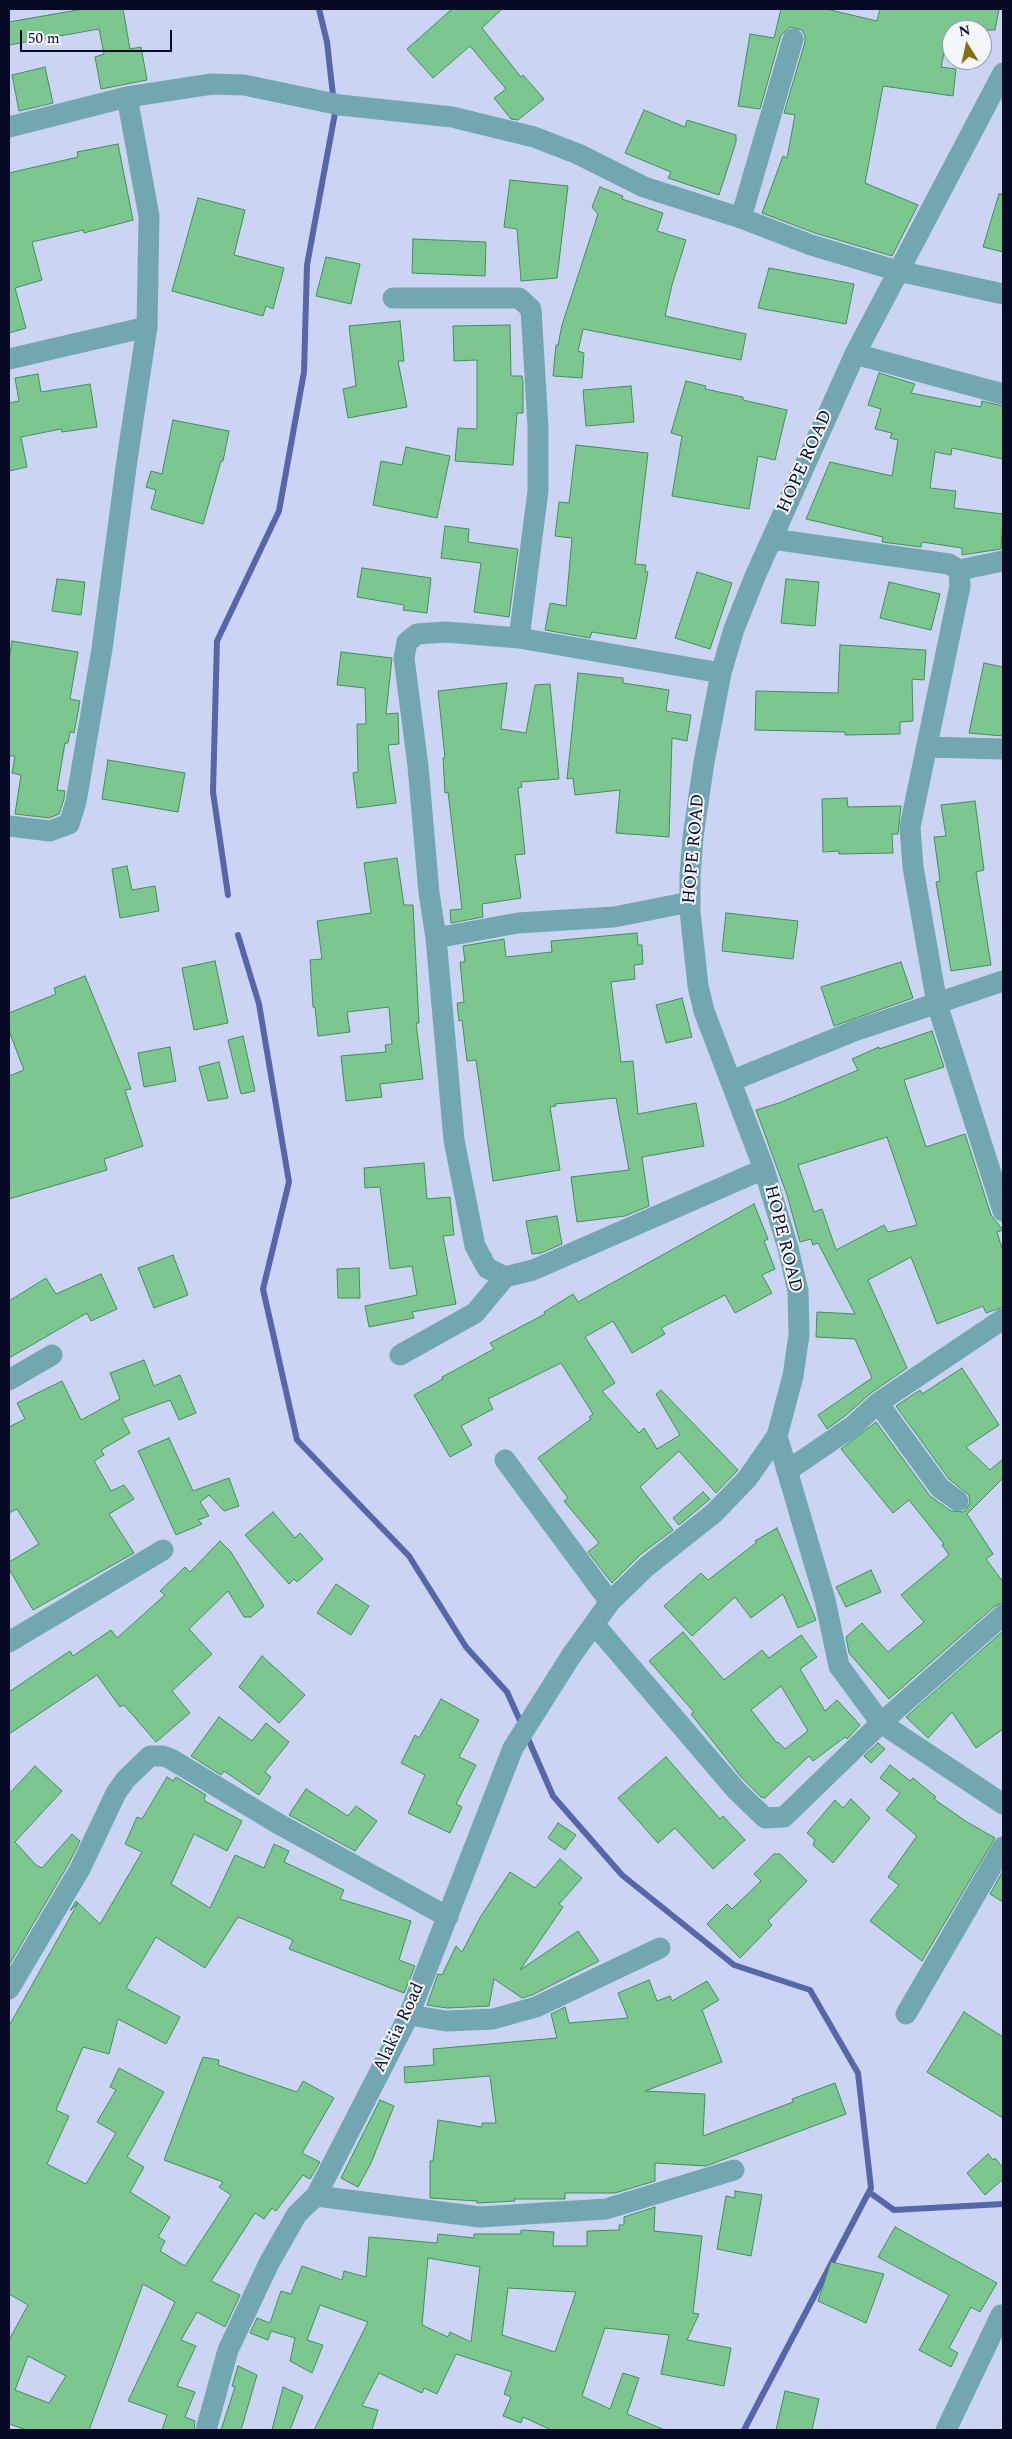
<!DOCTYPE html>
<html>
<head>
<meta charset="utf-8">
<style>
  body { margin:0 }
  #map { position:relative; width:1012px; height:2439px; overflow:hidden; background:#cbd5f3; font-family:Spectral,serif }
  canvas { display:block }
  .frame { position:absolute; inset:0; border:10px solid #070a24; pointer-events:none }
  .north { position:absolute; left:942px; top:20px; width:50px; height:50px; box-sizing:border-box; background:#f4f6fe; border:1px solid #9598a7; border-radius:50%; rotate:350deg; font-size:14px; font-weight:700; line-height:20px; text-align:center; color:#070a24 }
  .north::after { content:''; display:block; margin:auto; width:18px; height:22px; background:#886f0f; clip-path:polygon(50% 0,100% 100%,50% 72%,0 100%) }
  .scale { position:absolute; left:20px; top:30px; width:152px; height:22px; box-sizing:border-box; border:2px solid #070a24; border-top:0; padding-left:6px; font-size:15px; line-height:18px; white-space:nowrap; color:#070a24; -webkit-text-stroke:4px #f4f6fe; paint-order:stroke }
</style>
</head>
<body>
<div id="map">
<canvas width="1012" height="2439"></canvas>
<div class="frame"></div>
<div class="north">N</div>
<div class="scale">50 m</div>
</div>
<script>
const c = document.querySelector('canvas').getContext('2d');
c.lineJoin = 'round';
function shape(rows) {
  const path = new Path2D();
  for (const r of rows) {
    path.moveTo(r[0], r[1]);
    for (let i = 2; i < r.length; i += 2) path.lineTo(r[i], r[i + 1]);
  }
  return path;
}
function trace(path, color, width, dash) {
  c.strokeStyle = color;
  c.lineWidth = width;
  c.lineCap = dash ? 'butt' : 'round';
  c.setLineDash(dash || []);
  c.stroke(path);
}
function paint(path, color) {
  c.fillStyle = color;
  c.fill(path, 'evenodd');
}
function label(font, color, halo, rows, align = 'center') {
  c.font = font + ' Spectral,serif';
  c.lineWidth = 4;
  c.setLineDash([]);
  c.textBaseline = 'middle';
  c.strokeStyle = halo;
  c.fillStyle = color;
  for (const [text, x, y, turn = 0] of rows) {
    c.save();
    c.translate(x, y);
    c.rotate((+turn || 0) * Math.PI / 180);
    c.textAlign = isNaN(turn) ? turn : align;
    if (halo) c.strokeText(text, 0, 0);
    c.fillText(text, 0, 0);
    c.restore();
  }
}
const stream = shape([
  [228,895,213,792,217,641,279,511,304,372,307,265,335,113,327,42,319,9],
  [238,935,259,1004,289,1182,263,1289,297,1440,409,1556,466,1647,507,1692,522,1725],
  [526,1734,553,1796,622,1875,734,1965,810,1990,858,2073,871,2188,744,2430],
  [869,2192,894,2210,1003,2204]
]);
const building = shape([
  [83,9,123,9,130,49,141,47,147,80,101,89,95,57,104,54,99,29,9,45,9,22,83,9],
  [452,9,502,9,482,28,521,77,523,75,544,99,518,120,511,119,494,98,506,89,470,46,433,78,407,49,452,9],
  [781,9,826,9,877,21,880,9,999,9,995,30,949,30,941,67,956,69,953,96,883,86,865,183,918,205,892,256,815,233,762,213,783,156,787,158,795,115,784,113,805,42,805,36,802,30,790,27,781,35,760,109,738,106,750,34,774,38,781,9],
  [45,67,53,103,19,111,12,75,45,67],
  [644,110,685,127,687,120,736,135,736,142,719,195,668,178,671,172,625,153,644,110],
  [118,144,133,220,84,233,83,230,32,242,42,280,15,288,26,328,9,333,9,173,78,157,77,152,118,144],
  [510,180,568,186,557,278,521,281,517,229,504,227,510,180],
  [600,187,623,196,622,199,663,213,657,231,686,240,672,285,665,316,746,334,741,360,583,329,578,351,584,353,582,378,553,376,556,345,558,345,562,325,598,214,592,207,600,187],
  [999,194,1003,194,1003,252,983,247,999,194],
  [198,198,245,210,234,255,284,268,273,309,266,306,263,316,172,291,198,198],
  [413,239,486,242,485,276,412,273,413,239],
  [326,257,360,264,351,304,316,296,326,257],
  [769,268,854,284,846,324,758,308,769,268],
  [400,321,404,361,398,361,407,407,348,418,343,389,356,386,349,326,400,321],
  [510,325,511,376,522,376,523,382,523,413,517,413,513,465,455,461,458,428,477,429,477,360,454,361,453,326,510,325],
  [879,373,915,384,911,393,981,407,982,401,1003,406,1003,459,952,448,951,455,935,452,930,488,956,491,954,508,1003,514,1001,549,962,555,962,548,922,542,921,547,882,542,883,537,806,519,830,462,892,476,898,440,890,438,892,433,875,429,881,409,868,405,879,373],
  [38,374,41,392,90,384,97,427,62,432,61,429,21,437,27,467,9,471,9,403,19,401,15,378,38,374],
  [686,381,706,386,705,389,743,397,743,400,787,410,775,460,758,456,749,509,672,496,682,436,671,433,686,381],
  [631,386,634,422,586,426,583,390,631,386],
  [173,420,229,431,223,461,221,461,203,524,151,509,156,490,146,487,151,471,162,474,173,420],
  [576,445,648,453,635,564,646,565,645,571,648,572,636,639,592,632,590,638,545,630,550,603,566,606,572,538,555,536,559,502,569,503,576,445],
  [406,447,450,456,437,518,373,505,381,461,402,465,406,447],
  [445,526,469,529,468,542,518,549,509,617,474,612,481,563,441,558,445,526],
  [362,568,431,578,427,613,403,610,404,605,357,597,362,568],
  [697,572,732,583,710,649,675,638,697,572],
  [57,579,85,582,81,615,52,611,57,579],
  [786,579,819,582,815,626,781,623,786,579],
  [889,582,940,594,931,630,880,618,889,582],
  [12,641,78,652,70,699,80,701,74,733,70,732,68,743,65,743,57,790,65,791,64,799,59,814,49,818,15,814,21,775,12,773,15,756,9,756,9,660,12,641],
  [840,645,926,650,924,680,912,679,913,721,900,722,900,734,845,735,845,732,755,730,756,691,838,693,840,645],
  [341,652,392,658,386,714,398,713,399,744,388,745,396,803,357,808,353,773,358,772,357,724,366,724,365,688,337,685,341,652],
  [984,663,1003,667,1003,736,969,733,984,663],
  [578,673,623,678,623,683,669,690,666,711,691,715,687,741,672,738,669,837,616,833,620,790,575,795,573,778,567,779,578,673],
  [507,683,501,729,526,733,535,685,550,684,559,779,521,782,522,787,518,788,525,854,515,855,521,898,482,904,483,917,451,923,450,910,462,909,448,792,445,793,443,758,445,758,438,691,507,683],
  [108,760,185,773,178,812,102,799,108,760],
  [847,798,848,807,901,806,898,834,892,834,893,853,839,854,839,851,823,852,822,799,847,798],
  [975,801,984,870,976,872,991,965,951,971,936,882,940,881,934,837,946,836,941,805,975,801],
  [397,858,404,905,413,905,419,1023,416,1023,423,1079,380,1084,382,1097,346,1101,341,1056,386,1052,385,1045,392,1044,389,1007,347,1012,350,1032,318,1036,315,1007,313,1007,310,960,322,959,317,921,371,913,364,863,397,858],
  [127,866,132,890,155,886,159,911,120,918,112,869,127,866],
  [726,913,798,921,793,959,722,951,726,913],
  [637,933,638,945,642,945,643,964,634,965,635,979,611,982,621,1062,633,1061,638,1114,696,1103,704,1146,642,1157,649,1206,625,1216,577,1222,571,1177,629,1170,616,1098,555,1104,556,1106,550,1107,560,1170,493,1181,476,1060,467,1061,462,1020,459,1021,457,1003,464,1002,460,962,465,962,463,946,504,939,506,957,552,952,551,941,637,933],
  [215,961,228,1023,194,1030,182,968,215,961],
  [901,962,913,998,834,1026,821,987,901,962],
  [85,976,131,1089,125,1090,143,1146,104,1159,107,1170,9,1199,9,1076,24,1070,9,1031,9,1013,56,994,54,988,85,976],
  [682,998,692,1037,666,1043,656,1005,682,998],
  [932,1031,944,1067,904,1080,926,1147,965,1134,991,1215,1003,1230,997,1232,1003,1252,1003,1307,986,1313,983,1306,937,1324,911,1257,868,1280,907,1368,871,1393,845,1416,827,1429,818,1415,872,1378,855,1339,816,1337,817,1312,855,1314,818,1243,813,1245,811,1239,800,1242,787,1195,756,1110,779,1103,858,1070,852,1059,879,1047,879,1049,932,1031],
  [887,1137,917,1225,888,1232,884,1225,836,1250,822,1209,814,1212,798,1165,887,1137],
  [243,1036,255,1091,241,1094,228,1040,243,1036],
  [170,1047,176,1081,144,1087,138,1053,170,1047],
  [219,1062,228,1098,208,1101,199,1067,219,1062],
  [424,1163,427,1199,450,1197,454,1235,443,1236,456,1304,412,1312,414,1318,369,1327,365,1306,417,1295,412,1266,390,1269,380,1187,365,1188,364,1168,424,1163],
  [754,1204,768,1239,764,1241,775,1269,762,1275,772,1293,735,1313,725,1295,661,1328,665,1334,632,1353,613,1321,585,1337,615,1383,602,1391,639,1433,644,1428,657,1449,680,1435,656,1394,661,1390,738,1470,716,1493,679,1451,640,1487,673,1530,641,1554,612,1583,588,1552,599,1543,564,1501,568,1498,538,1458,591,1419,589,1417,593,1414,561,1363,488,1399,493,1409,461,1426,472,1445,450,1457,414,1395,443,1379,442,1377,494,1349,490,1343,545,1314,544,1312,573,1294,578,1302,754,1204],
  [557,1216,562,1244,541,1253,532,1254,526,1221,557,1216],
  [173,1255,188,1295,154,1308,138,1268,173,1255],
  [359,1268,360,1298,338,1298,337,1269,359,1268],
  [101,1274,117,1309,91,1321,87,1313,9,1358,9,1301,46,1278,56,1294,101,1274],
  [144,1360,154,1386,180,1375,196,1413,179,1420,170,1400,122,1418,130,1433,101,1450,104,1455,94,1461,111,1491,124,1485,134,1499,109,1514,134,1553,33,1610,9,1569,9,1562,39,1544,17,1509,9,1513,9,1427,25,1419,17,1403,62,1381,81,1420,120,1399,110,1373,144,1360],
  [962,1368,999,1425,966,1447,990,1470,1003,1459,1003,1478,967,1514,993,1554,986,1559,1003,1582,1003,1603,995,1606,889,1699,849,1653,846,1637,862,1623,888,1652,924,1622,901,1595,949,1555,942,1545,944,1544,909,1500,893,1513,841,1449,876,1422,930,1496,951,1511,964,1512,970,1503,969,1495,949,1479,896,1406,920,1390,922,1394,962,1368],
  [169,1438,193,1491,229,1478,239,1506,224,1511,209,1495,200,1502,209,1516,198,1520,202,1524,176,1535,138,1451,169,1438],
  [703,1492,710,1499,679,1525,673,1518,703,1492],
  [273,1512,295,1538,300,1533,323,1559,297,1582,294,1579,289,1584,245,1535,273,1512],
  [777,1528,816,1620,798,1628,783,1594,751,1618,735,1597,692,1636,664,1606,701,1573,708,1580,756,1543,755,1541,777,1528],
  [220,1541,231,1552,264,1606,251,1617,244,1617,228,1591,189,1629,212,1654,172,1691,190,1713,156,1742,124,1705,120,1707,97,1675,9,1734,9,1692,70,1651,73,1656,111,1630,117,1638,165,1595,160,1591,185,1567,190,1572,220,1541],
  [871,1570,881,1592,846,1607,836,1587,871,1570],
  [336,1584,369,1606,351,1635,317,1613,336,1584],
  [1003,1631,1003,1729,976,1748,952,1712,928,1738,906,1717,1003,1631],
  [683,1632,724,1680,762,1650,769,1658,801,1635,817,1657,800,1669,825,1711,837,1700,860,1725,847,1739,845,1737,813,1761,809,1756,765,1798,761,1797,741,1777,691,1714,694,1712,649,1661,683,1632],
  [781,1686,808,1731,785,1749,778,1742,777,1743,751,1710,781,1686],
  [262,1656,305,1695,279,1723,239,1687,262,1656],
  [441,1699,479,1720,459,1757,476,1765,456,1804,462,1807,450,1833,408,1813,425,1775,401,1763,415,1735,419,1738,441,1699],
  [219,1717,252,1741,266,1723,289,1742,265,1772,271,1777,259,1795,224,1771,221,1775,191,1756,219,1717],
  [878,1743,885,1749,871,1763,864,1756,878,1743],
  [666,1757,720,1819,723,1816,745,1840,713,1869,675,1828,658,1843,618,1798,666,1757],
  [890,1765,910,1781,913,1778,936,1797,934,1799,967,1822,995,1838,922,1961,870,1921,899,1885,888,1877,917,1836,886,1810,900,1793,880,1778,890,1765],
  [35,1766,62,1791,15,1842,36,1865,42,1868,72,1834,80,1841,69,1863,9,1965,9,1794,35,1766],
  [167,1777,173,1781,176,1777,206,1795,204,1799,205,1801,242,1821,227,1851,194,1834,171,1884,210,1908,235,1855,264,1868,274,1844,289,1851,284,1862,344,1890,340,1899,411,1921,399,1960,415,1966,404,1993,289,1949,293,1940,238,1917,205,1968,156,1937,126,1988,180,2017,166,2044,118,2019,109,2054,83,2047,56,2110,69,2116,47,2164,86,2184,116,2133,97,2122,116,2090,110,2087,119,2068,164,2092,127,2157,144,2167,130,2192,170,2217,158,2237,165,2241,160,2251,185,2266,231,2195,219,2187,223,2182,164,2160,203,2057,219,2060,218,2065,297,2092,303,2081,334,2098,302,2153,320,2162,310,2179,303,2175,276,2211,272,2208,264,2219,255,2213,211,2281,240,2295,225,2327,197,2312,181,2340,196,2346,177,2386,195,2392,185,2417,195,2421,194,2430,162,2430,167,2415,128,2401,175,2302,143,2284,89,2430,27,2430,9,2424,9,2340,28,2305,9,2294,9,2026,78,1903,70,1911,76,1901,100,1924,142,1852,125,1844,137,1817,142,1819,167,1777],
  [28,2356,66,2376,49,2403,15,2390,28,2356],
  [306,1789,348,1816,356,1806,377,1821,355,1851,289,1815,306,1789],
  [851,1799,870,1818,833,1863,813,1845,815,1840,807,1833,835,1800,843,1808,851,1799],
  [558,1823,576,1835,565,1850,548,1838,558,1823],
  [774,1854,780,1854,807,1881,768,1921,772,1925,740,1958,707,1924,727,1904,732,1909,761,1881,754,1874,774,1854],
  [560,1859,582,1878,559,1904,563,1907,520,1970,578,1931,599,1961,532,1995,522,1998,494,1979,489,2006,447,2008,427,2005,438,1974,442,1975,456,1946,462,1952,481,1916,510,1872,535,1888,560,1859],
  [1003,1871,1003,1902,990,1894,1003,1871],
  [649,1980,657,2001,670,1996,672,2001,707,1981,719,2000,702,2010,722,2062,645,2091,705,2094,703,2136,793,2102,792,2099,835,2083,846,2114,706,2166,655,2163,655,2181,615,2193,565,2193,565,2199,514,2199,515,2201,477,2203,477,2201,430,2198,430,2161,433,2161,438,2120,482,2127,482,2123,496,2123,490,2076,405,2083,404,2067,434,2065,433,2049,557,2038,551,2014,565,2007,569,2023,628,2018,618,1993,649,1980],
  [964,2012,1003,2037,1003,2118,927,2072,964,2012],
  [380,2100,394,2106,371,2163,358,2187,341,2178,380,2100],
  [988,2154,993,2160,995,2158,1003,2168,1003,2179,985,2195,967,2173,988,2154],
  [735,2191,762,2195,751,2256,717,2249,726,2196,735,2198,735,2191],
  [655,2207,654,2231,702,2236,693,2313,699,2314,687,2340,731,2348,724,2386,661,2374,669,2335,605,2328,582,2396,610,2409,623,2373,639,2378,627,2414,665,2430,551,2430,523,2417,521,2423,503,2416,511,2397,504,2394,512,2372,456,2354,437,2394,424,2388,422,2393,379,2373,362,2406,378,2410,372,2430,314,2430,368,2322,320,2305,307,2340,323,2345,312,2373,290,2361,295,2338,271,2331,268,2340,250,2333,257,2318,270,2323,281,2291,291,2294,302,2266,342,2280,344,2271,366,2277,369,2237,437,2243,438,2234,474,2238,474,2234,521,2234,521,2230,554,2232,553,2246,587,2246,587,2231,619,2230,619,2225,624,2225,624,2217,655,2207],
  [428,2258,480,2267,471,2342,450,2332,448,2337,422,2325,428,2258],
  [508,2288,576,2292,555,2352,502,2335,508,2288],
  [895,2227,997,2283,980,2312,971,2307,949,2348,958,2353,951,2367,919,2350,949,2295,878,2257,895,2227],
  [831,2262,884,2274,866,2323,818,2301,831,2262],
  [238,2366,257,2375,241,2430,221,2430,235,2387,232,2386,238,2366],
  [283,2387,303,2396,290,2430,272,2430,283,2387],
  [785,2391,819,2399,812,2430,776,2430,785,2391]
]);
const minor = shape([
  [9,127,127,97,212,84,244,85,340,105,452,117,534,137,578,154,644,187,741,218,811,245,898,271,1003,294],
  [741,218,793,39],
  [393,298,519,298,531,309,538,427,538,491,519,638],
  [855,354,1003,394],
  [9,359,147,327],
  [772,539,949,564,959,570,960,586,910,827,913,867,937,1004,1003,1211],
  [959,570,1003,561],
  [721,673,519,638,446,632,417,634,407,642,404,658,418,766,429,893,436,938,454,1140,475,1246,487,1268,505,1277,533,1270,764,1169],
  [927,747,1003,749],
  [9,826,50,831,69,824,76,802,102,649,127,460,147,327,149,216,127,97],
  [436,938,518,923,614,917,690,902],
  [731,1081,854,1031,1003,981],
  [400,1355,475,1313,505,1277],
  [9,1380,52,1355],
  [878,1403,940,1488,958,1501],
  [777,1436,825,1600,839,1666,881,1723,1003,1804],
  [505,1460,610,1602],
  [787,1471,853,1426,878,1403,1003,1319],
  [594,1624,736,1790,765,1818,784,1817,881,1723,1003,1615],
  [9,1642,163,1550],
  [9,1989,80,1869,116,1793,126,1779,150,1756,163,1756,171,1759,277,1823,448,1917],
  [906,2014,1003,1847],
  [409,2015,446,2021,493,2019,536,2007,660,1948],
  [316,2196,480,2217,606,2209,734,2170],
  [206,2430,228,2350,269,2263,297,2214,316,2196,409,2015,513,1748,571,1656,610,1602,646,1567,714,1513,747,1479,777,1436,793,1376,799,1335,798,1291,788,1248,764,1169,704,1011,698,986,690,911,690,875,693,837,704,762,721,673,734,629,756,574,855,354,1003,73],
  [946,2430,1001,2315]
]);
const streetNames = [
  ["HOPE ROAD",806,462,-66],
  ["HOPE ROAD",695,849,-85],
  ["HOPE ROAD",782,1239,76],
  ["Alakia Road",400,2028,-65]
];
trace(stream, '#5666a9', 6);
paint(building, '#7cc690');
trace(building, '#448d5b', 1);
trace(minor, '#72a7b2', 21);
label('18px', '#070a24', '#f4f6fe', streetNames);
</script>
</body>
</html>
